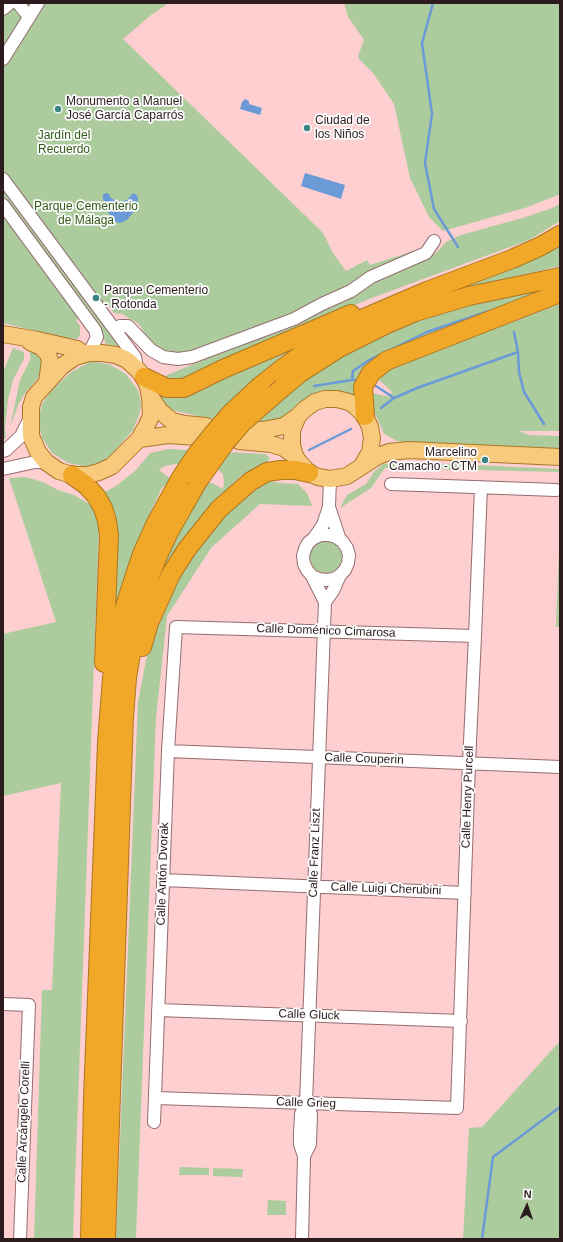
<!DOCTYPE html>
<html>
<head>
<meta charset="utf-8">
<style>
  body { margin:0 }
  #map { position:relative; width:563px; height:1242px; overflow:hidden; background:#fdcfd1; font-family:Helvetica,sans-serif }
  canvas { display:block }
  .frame { position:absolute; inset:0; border:4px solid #2c1c1d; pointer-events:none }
  .north { position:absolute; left:507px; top:1186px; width:40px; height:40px; -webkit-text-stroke:3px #fdfdfd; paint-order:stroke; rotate:3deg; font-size:11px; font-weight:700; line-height:16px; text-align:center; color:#2c1c1d }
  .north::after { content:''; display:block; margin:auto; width:14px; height:18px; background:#2c1c1d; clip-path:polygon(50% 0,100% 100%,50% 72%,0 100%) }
</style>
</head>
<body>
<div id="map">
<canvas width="563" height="1242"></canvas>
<div class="frame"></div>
<div class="north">N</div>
</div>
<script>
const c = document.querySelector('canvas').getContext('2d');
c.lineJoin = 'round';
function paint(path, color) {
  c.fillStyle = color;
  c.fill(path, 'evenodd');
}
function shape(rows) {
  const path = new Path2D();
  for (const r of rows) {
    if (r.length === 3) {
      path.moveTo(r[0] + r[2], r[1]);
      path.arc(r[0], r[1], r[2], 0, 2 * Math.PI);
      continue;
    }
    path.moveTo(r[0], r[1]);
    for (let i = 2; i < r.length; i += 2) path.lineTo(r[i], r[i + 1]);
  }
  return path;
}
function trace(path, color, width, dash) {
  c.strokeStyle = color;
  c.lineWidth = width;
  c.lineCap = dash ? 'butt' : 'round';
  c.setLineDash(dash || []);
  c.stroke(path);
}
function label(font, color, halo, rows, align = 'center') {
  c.font = font + ' Helvetica,sans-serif';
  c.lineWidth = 3.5;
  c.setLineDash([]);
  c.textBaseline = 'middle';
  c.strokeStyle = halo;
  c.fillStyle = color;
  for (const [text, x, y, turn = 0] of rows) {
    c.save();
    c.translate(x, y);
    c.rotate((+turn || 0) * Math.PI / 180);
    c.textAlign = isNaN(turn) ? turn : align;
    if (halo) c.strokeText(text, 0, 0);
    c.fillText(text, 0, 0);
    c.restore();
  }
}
const green = shape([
  [3,3,169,3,151,15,123,39,315,225,323,233,333,253,346,271,367,260,370,265,422,248,415,253,374,269,346,287,315,301,283,318,185,354,170,355,159,349,146,336,139,324,122,314,114,313,105,301,94,309,122,347,106,344,102,334,87,313,76,320,80,326,80,335,77,339,64,338,3,323],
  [344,3,560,3,560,194,528,207,443,231,429,217,410,178,394,104,373,73,359,59,358,56,364,40,348,17],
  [560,204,560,221,529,240,369,299,180,381,160,378,345,301,380,278,437,252,446,242,461,235,522,218,550,209],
  [560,243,560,266,466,288,403,309],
  [543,289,546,292,397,352,357,396,345,392,332,390,318,393,306,398,293,408,287,415,280,420,263,424,208,418,175,411,164,404,157,390,300,346,279,358,236,396,291,389,327,365,376,338,405,325,445,312,494,299],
  [560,304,560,431,519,431,529,435,560,436,560,449,403,442,397,441,384,434,370,402,369,392,389,397,392,392,376,377,386,370],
  [13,348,24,352,24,359,13,380,8,400,5,428,6,437,3,441,3,372],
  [30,351,41,354,44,371,25,393,19,403,10,427,20,380,30,360],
  [90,362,96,362,111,365,126,374,137,389,140,397,141,406,139,415,133,430,110,456,100,463,92,466,84,466,68,463,52,453,42,438,38,420,42,404,51,391,71,372],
  [168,449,265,454,270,458,265,466,242,475,226,490,195,527,163,578,158,579,180,526,207,482,212,483,223,489,224,483,223,475,218,469,176,464,165,466,159,470,171,479,161,489,142,532,125,575,112,622,101,494,116,486,136,470,150,453],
  [407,462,560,469,560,472,385,468,371,488,340,508,347,495,366,484,374,472,383,464],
  [26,477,43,482,58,490,74,495,96,508,99,526,73,1239,34,1239,42,990,52,990,61,783,3,796,3,634,56,622,9,478],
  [267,480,280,483,298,484,307,493,312,506,260,504,211,548,167,616,156,718,136,1239,116,1239,138,702,146,660,159,615,173,583,217,519],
  [560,522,560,627,556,627],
  [326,557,16],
  [560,1041,560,1239,463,1239,469,1128,482,1127],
  [180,1167,209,1168,209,1175,179,1175],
  [213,1168,243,1169,242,1177,213,1176],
  [268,1200,286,1201,286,1215,267,1215]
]);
const water = shape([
  [245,99,249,101,249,104,262,108,260,115,240,109,242,102],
  [305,173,345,185,341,199,301,186],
  [107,193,109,194,111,198,116,201,120,202,127,200,133,193,137,195,138,199,135,210,127,220,120,223,113,221,107,210,103,199,103,194]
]);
const stream = shape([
  [433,3,422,43,432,114,425,163,434,209,458,247],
  [514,332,518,352,519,372,524,392,544,424],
  [390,350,427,332,489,311],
  [352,380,353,371,369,360,381,354],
  [314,386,352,380,359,380],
  [376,386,394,398],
  [381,408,394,398,417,388,518,352],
  [309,450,351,429],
  [482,1239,493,1157,560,1107]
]);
const minor = shape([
  [18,3,29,17],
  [3,9,10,3],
  [3,59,38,3],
  [3,179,135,357,137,368],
  [3,205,95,330,97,337,89,353],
  [115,330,120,326,128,326,151,350,163,357,178,359,192,357,294,319,322,304,351,291,371,277,426,253,434,241],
  [3,451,6,450,21,436,30,418],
  [3,469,35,462,46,462],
  [330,479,329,507,340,540],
  [391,484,556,490],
  [314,538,323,525,329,507],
  [325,602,333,591,340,575,345,570,348,563,349,555,347,548,342,541,336,537,329,535,321,535,314,538,308,543,305,549,303,556,304,564,307,570,312,576,319,579,325,580,334,579,340,575],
  [168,751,560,767],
  [163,880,465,893],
  [3,1004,29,1005,20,1239],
  [158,1010,461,1021],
  [155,1098,457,1108,469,763,475,636,481,487],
  [154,1122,168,751,176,627,475,636],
  [304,1156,310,1144,311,1114,306,1103,325,602,312,576],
  [302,1239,304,1156,300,1144,300,1133,301,1114,306,1103]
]);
const major = shape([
  [3,334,38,340,77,349,84,354],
  [30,342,41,347,48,354,50,361,47,382],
  [89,353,102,353,116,355,127,360,138,370,144,377,148,387,150,396,151,416,147,425,139,439,112,466,99,472,87,475,72,475,59,471,46,462,38,452,31,436,31,407,34,397,62,366,75,357,89,353],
  [150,396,160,411,172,421,185,424,206,426],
  [298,416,292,430,292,445,295,456,299,462,309,473,318,477,330,479,347,476,378,456,389,452,409,450,560,457],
  [250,429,263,430,284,426,298,416,305,409,315,402,325,399,337,399,349,402,356,407,365,416,370,427,372,438,370,452,363,464],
  [139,439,168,435,198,437],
  [239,441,271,444,284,448,295,456]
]);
const highway = shape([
  [144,377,167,388,184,388,223,369,351,314],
  [260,386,284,367,309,349,364,318,427,291,512,259,541,246,560,235],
  [282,388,300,373,339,348,385,325,415,312,469,296,560,277],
  [365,416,363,387,371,373,386,361,560,293],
  [72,475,86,485,96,496,103,508,107,521,109,535,104,663],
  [142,647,149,623,171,574,187,549,219,509,251,481,267,472,281,470,295,470,309,473],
  [90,1239,93,1099,107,743,112,678,122,616,132,584,142,554,155,525,180,479],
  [106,1239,124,717,127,678,137,617,146,587,156,560,170,530,198,481]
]);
const highwayBridge = shape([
  [180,479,196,455,212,435,230,414,260,386],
  [198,481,225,443,242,423,282,388]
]);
const markers = [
  [58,109,4,"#3c8484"],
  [307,128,4,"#3c8484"],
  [96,298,4,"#3c8484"],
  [485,460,4,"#3c8484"]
];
const poiNames = [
  ["Monumento a Manuel",66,102],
  ["José García Caparrós",66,116],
  ["Ciudad de",315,121],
  ["los Niños",315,135],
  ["Parque Cementerio",104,291],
  ["- Rotonda",104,305],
  ["Marcelino",477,453,"right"],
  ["Camacho - CTM",477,467,"right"]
];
const parkNames = [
  ["Jardín del",64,136],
  ["Recuerdo",64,150],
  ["Parque Cementerio",86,207],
  ["de Málaga",86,221]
];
const streetNames = [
  ["Calle Doménico Cimarosa",326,631,2],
  ["Calle Couperin",364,759,2],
  ["Calle Henry Purcell",468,797,-88],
  ["Calle Franz Liszt",315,853,-88],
  ["Calle Antón Dvorak",163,874,-88],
  ["Calle Luigi Cherubini",386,889,2],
  ["Calle Gluck",309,1015,2],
  ["Calle Grieg",306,1103,2],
  ["Calle Arcángelo Corelli",24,1122,-88]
];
paint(green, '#adcc9d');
paint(water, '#6b9ad7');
trace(stream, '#6b9ad7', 2.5);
trace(minor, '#956d6f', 14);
trace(major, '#ac7624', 18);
trace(highway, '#ac7624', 20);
trace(minor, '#fff', 12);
trace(major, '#f7ca7d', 16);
trace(highway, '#f1a727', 18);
trace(highwayBridge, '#ac7624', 20, []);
trace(highwayBridge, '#f1a727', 18);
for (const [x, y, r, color] of markers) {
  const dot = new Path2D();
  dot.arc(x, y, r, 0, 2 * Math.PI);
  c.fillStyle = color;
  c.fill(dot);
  trace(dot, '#fdfdfd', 1.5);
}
label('12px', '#2c1c1d', '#fdfdfd', poiNames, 'left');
label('12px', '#325a15', '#fdfdfd', parkNames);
label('12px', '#2c1c1d', '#fdfdfd', streetNames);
</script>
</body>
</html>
